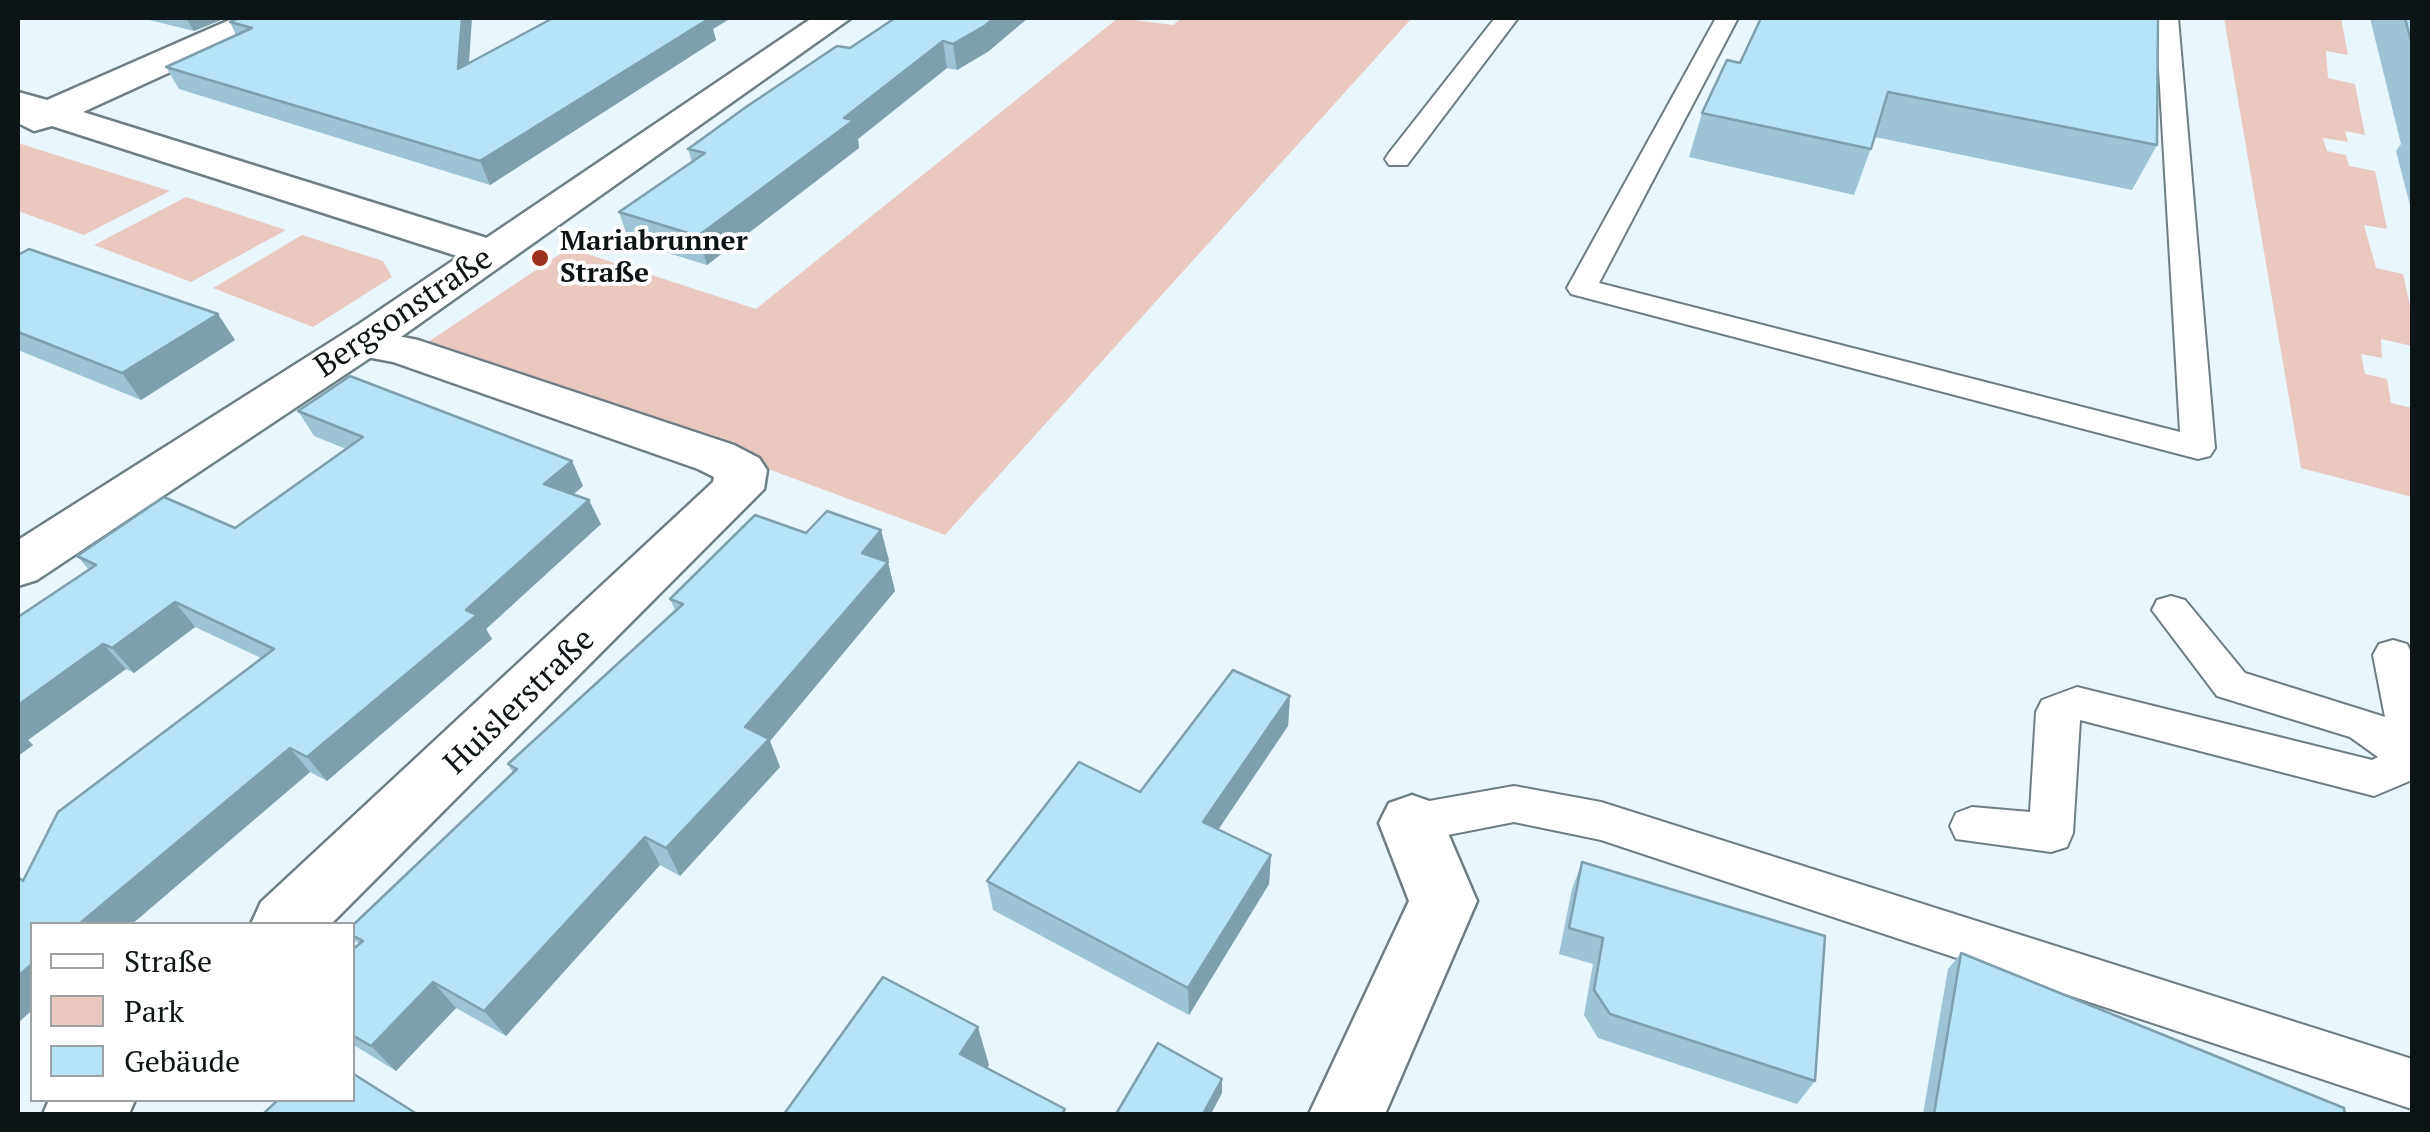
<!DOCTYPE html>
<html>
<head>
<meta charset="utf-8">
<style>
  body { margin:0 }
  #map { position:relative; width:2430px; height:1132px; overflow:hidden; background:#e9f7fd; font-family:"PT Serif",serif }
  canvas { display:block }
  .frame { position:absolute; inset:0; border:20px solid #0d1416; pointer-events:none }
  .legend { position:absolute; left:30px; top:922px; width:325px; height:180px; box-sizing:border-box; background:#fff; border:2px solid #9ea1a2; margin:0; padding:12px 18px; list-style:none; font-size:30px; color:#0d1416 }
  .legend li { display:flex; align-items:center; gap:20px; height:50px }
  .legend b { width:50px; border:2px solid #9ea1a2 }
</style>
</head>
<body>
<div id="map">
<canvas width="2430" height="1132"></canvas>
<div class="frame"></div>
<ul class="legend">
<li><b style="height:12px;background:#fff"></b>Straße</li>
<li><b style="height:28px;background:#e9c8c0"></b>Park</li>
<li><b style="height:28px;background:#b6e3f6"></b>Gebäude</li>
</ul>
</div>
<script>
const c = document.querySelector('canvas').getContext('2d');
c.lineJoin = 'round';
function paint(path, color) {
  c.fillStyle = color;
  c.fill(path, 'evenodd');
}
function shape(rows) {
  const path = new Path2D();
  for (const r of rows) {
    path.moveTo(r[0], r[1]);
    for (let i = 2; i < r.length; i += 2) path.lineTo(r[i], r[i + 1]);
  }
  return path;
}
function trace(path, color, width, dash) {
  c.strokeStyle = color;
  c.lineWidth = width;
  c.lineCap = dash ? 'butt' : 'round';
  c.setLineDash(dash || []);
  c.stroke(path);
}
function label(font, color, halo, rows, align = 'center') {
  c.font = font + ' "PT Serif",serif';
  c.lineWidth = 8;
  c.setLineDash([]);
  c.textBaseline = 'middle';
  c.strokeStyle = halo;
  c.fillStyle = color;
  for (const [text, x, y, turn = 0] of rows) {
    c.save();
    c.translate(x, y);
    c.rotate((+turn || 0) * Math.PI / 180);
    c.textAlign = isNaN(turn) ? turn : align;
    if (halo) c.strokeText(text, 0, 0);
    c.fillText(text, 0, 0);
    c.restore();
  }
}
const green = shape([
  [1118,18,1173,25,1182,18,1412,18,945,535,428,342,569,248,756,309],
  [2224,18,2341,18,2348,55,2326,51,2328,78,2355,84,2365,135,2345,131,2348,142,2323,138,2327,151,2346,155,2349,166,2375,171,2387,229,2364,225,2376,268,2403,274,2412,314,2412,346,2381,339,2382,358,2361,354,2365,374,2387,379,2391,403,2412,408,2412,497,2301,468],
  [18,144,18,143,170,191,84,235,18,211],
  [186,197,286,230,191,282,94,245],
  [302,235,383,261,392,277,313,327,213,288]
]);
const service = shape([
  [1495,18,1518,18,1407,165,1389,165,1385,159,1389,153,1495,18],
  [1716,18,1738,18,1599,283,2180,432,2156,18,2178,18,2215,448,2210,456,2198,459,1571,294,1567,288,1716,18],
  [2171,596,2185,600,2245,673,2385,717,2373,655,2379,644,2393,640,2407,644,2412,654,2412,780,2374,796,2080,720,2073,833,2067,847,2051,852,1956,839,1950,826,1956,813,1972,807,2030,812,2036,712,2042,700,2077,687,2372,760,2378,757,2350,737,2217,696,2152,610,2157,600,2171,596],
  [1514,786,1601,802,2412,1059,2412,1109,1601,840,1514,822,1412,842,1396,836,1390,823,1396,810,1412,804,1514,786]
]);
const minor = shape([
  [234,18,278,18,273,25,83,112,506,244,512,253,506,262,491,266,476,262,52,126,34,131,18,123,18,92,47,100,234,18],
  [362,329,418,340,734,445,759,458,767,470,764,489,331,924,251,924,261,902,713,482,714,477,698,469,393,362,346,353,339,343,346,333,362,329],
  [1412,795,1435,803,1477,901,1385,1114,1309,1114,1409,901,1379,823,1389,803,1412,795],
  [49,1100,135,1100,129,1114,43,1114,49,1100]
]);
const tertiary = shape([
  [812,18,851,18,391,344,37,580,18,586,18,540,359,324,812,18]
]);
const wall = shape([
  [141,18,226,18,194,31],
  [553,18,731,18,713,29,716,40,490,185,179,89,166,67,236,35,230,22,469,63],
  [895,18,989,51,957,70,947,68,858,139,859,148,707,265,629,241,619,212,692,162,688,149,850,48],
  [2370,18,2412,18,2412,213,2396,151,2401,144],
  [1727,60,2157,145,2132,190,1875,137,1854,195,1689,157,1702,113],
  [18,255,235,340,141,400,18,350],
  [298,411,572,461,583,486,573,494,601,524,486,629,492,639,327,781,310,772,132,924,32,924,32,1010,18,1023,18,877,23,881,261,658,195,627,134,673,126,669,28,740,33,745,18,756,89,570,77,556,235,528,346,449,314,436],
  [889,560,887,561,895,591,770,741,780,767,680,876,660,865,506,1036,456,1008,396,1071,352,1044,352,950,359,944,352,938,352,926,513,773,508,764,675,610,670,599],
  [1290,696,1288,726,1218,830,1271,855,1269,884,1189,1015,993,910,987,881,1140,792],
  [1582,862,1815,1081,1797,1104,1598,1038,1584,1015,1593,964,1559,954,1572,889],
  [1961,953,2345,1114,1923,1114,1948,969]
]);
const shadedWall = shape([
  [186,18,226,18,194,31],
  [462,18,472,18,467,92,458,69],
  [696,18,731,18,713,29,716,40,490,185,480,161],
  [994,18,1028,18,989,51,957,70,953,44],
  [943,41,947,68,858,139,859,148,707,265,698,236],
  [218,314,235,340,141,400,122,373],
  [572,461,583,486,556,509,544,484],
  [589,500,601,524,486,629,492,639,327,781,307,757,466,610],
  [881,530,889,560,870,582,862,553],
  [888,562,895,591,770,741,780,767,680,876,666,848,745,727],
  [175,602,195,627,134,673,112,648],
  [103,644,126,669,28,740,33,745,18,756,18,705],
  [1290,696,1288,726,1203,852,1203,822],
  [290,748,310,772,132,924,79,924],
  [645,837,660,865,506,1036,484,1011],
  [1271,855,1269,884,1189,1015,1188,988],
  [32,964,32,1010,18,1023,18,976],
  [433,982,456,1008,396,1071,371,1046],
  [978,1027,989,1065,972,1092,960,1054],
  [1222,1079,1222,1093,1211,1114,1203,1114]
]);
const building = shape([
  [239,18,462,18,458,69,553,18,710,18,480,161,166,67,252,28,230,22,239,18],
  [895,18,994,18,986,25,953,44,943,41,844,118,854,120,698,236,619,212,705,153,688,149,746,107,837,46,850,48,895,18],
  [1761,18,2158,18,2157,145,1888,92,1871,149,1702,113,1727,60,1740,63,1761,18],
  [2405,18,2412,18,2412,45,2405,18],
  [29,249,218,314,122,373,18,332,18,255,29,249],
  [350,376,572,461,544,484,589,500,466,610,477,615,307,757,290,748,79,924,32,924,32,964,18,976,18,877,23,881,58,812,274,649,175,602,112,648,103,644,18,705,18,617,96,565,77,556,164,497,235,528,363,437,298,411,350,376],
  [827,511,881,530,862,553,888,562,745,727,769,739,666,848,645,837,484,1011,433,982,371,1046,352,1035,352,950,363,941,352,935,352,926,517,769,508,764,683,604,670,599,755,515,806,533,827,511],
  [1233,670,1290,696,1203,822,1271,855,1188,988,987,881,1079,762,1140,792,1233,670],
  [1582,862,1825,936,1815,1081,1610,1014,1594,990,1603,938,1569,928,1582,862],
  [1961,953,2344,1108,2345,1114,1934,1114,1961,953],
  [883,977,978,1027,960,1054,1065,1109,1062,1114,784,1114,883,977],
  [1158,1043,1222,1079,1203,1114,1116,1114,1158,1043],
  [352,1073,417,1114,263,1114,278,1100,352,1100,352,1073]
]);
const markers = [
  [540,258,10,"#9c321d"]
];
const farPoinames = [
  ["Mariabrunner",560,242],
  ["Straße",560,274]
];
const streetNames = [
  ["Bergsonstraße",404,313,-34],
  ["Huislerstraße",520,702,-44]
];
paint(green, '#e9c8c0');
trace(service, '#6d7e84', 4);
trace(minor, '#6d7e84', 5);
trace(tertiary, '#6d7e84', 5);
paint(service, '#fff');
paint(minor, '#fff');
paint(tertiary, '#fff');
paint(wall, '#9dc3d4');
paint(shadedWall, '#7f9fac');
paint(building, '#b6e3f6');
trace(building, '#7f9fac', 2.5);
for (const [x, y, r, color] of markers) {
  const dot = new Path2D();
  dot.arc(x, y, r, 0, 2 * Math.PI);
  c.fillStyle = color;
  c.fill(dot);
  trace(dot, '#fff', 4);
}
label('bold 28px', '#0d1416', '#fff', farPoinames, 'left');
label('32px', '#0d1416', '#fff', streetNames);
</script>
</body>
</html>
